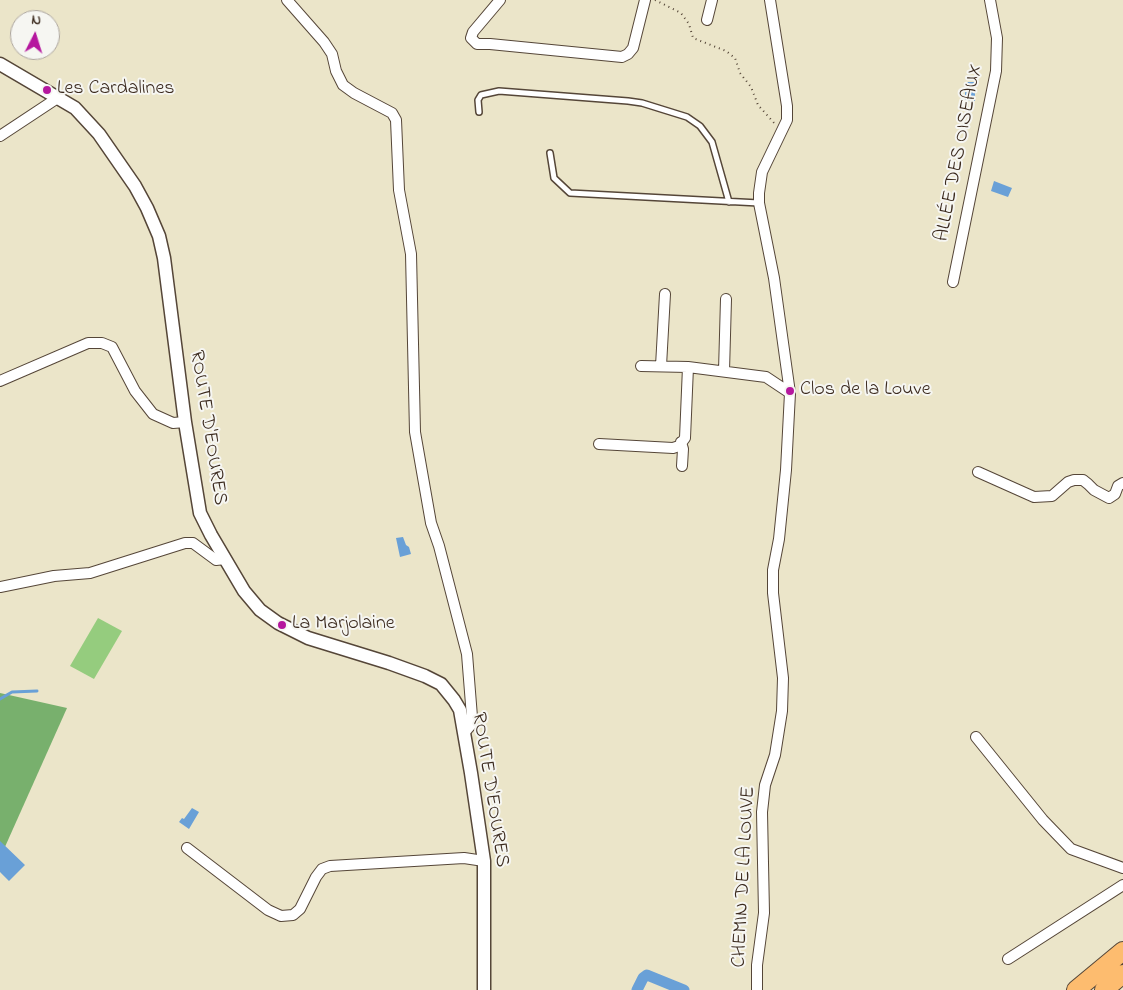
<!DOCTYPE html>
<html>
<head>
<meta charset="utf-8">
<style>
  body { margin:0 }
  #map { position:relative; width:1123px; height:990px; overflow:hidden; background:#ebe5c9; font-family:"Indie Flower",sans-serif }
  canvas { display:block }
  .north { position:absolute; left:10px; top:10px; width:50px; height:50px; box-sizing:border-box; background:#f6f6f2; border:1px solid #aba49d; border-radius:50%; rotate:5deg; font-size:14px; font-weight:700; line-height:20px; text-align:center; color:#3b2a1e }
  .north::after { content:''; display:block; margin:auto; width:18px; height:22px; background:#b5179e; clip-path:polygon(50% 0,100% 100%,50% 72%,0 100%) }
</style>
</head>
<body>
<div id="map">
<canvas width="1123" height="990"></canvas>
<div class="north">N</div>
</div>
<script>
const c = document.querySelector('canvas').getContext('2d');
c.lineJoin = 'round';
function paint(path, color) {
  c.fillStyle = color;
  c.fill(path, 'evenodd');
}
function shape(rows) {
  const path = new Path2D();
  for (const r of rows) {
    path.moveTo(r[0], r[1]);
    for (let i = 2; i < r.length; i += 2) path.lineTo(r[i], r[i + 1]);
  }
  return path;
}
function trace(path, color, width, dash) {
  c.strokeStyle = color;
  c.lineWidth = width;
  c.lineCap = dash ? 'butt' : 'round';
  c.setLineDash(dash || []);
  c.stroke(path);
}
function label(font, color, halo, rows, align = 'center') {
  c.font = font + ' "Indie Flower",sans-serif';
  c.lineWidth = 4;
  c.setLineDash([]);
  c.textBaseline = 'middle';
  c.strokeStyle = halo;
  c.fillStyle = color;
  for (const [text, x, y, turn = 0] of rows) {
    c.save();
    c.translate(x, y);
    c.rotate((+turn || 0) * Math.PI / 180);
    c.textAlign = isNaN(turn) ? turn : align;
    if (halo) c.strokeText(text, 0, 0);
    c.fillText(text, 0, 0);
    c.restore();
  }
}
const green = shape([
  [98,618,122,631,94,679,70,666]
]);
const forest = shape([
  [0,693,67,708,0,858]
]);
const water = shape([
  [965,82,975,82,975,101,965,100],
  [994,181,1012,188,1008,197,991,191],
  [403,537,406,545,409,547,411,554,400,557,396,538],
  [192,808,199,812,189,829,179,822,182,818,184,819],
  [0,841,25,865,9,881,0,872]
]);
const stream = shape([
  [0,699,12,692,37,691]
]);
const canal = shape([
  [637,990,643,978,647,975,684,990]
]);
const path = shape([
  [655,0,681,13,689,24,693,38,726,51,735,58,740,73,751,87,758,105,775,124]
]);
const service = shape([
  [479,112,478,100,481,95,499,91,628,101,642,103,687,117,700,126,712,142,729,202],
  [550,153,554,178,570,193,759,203]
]);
const minor = shape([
  [287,0,324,42,332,54,336,71,343,85,354,93,392,113,396,120,399,190,411,254,415,432,431,523,439,546,467,654,472,717,471,725,464,733],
  [500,0,473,32,471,38,477,44,490,44,622,57,628,54,633,48,645,0],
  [707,20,712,0],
  [0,136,59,97],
  [953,282,996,71,997,38,990,0],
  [641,366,688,367,766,377,790,393],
  [661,366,665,294],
  [724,371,726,299],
  [0,381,88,343,102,343,112,347,135,391,153,414,173,423,185,422],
  [681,442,683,449,682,466],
  [599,444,673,448,679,446,685,438,688,367],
  [978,472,1034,497,1052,496,1068,482,1074,480,1083,480,1088,484,1094,490,1109,498,1115,494,1118,486,1123,483],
  [0,587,54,576,90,573,185,543,193,543,216,560,225,559],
  [976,737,1043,820,1071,849,1123,868],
  [187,848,268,910,281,916,293,915,300,909,316,877,322,869,330,866,464,858,484,861],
  [1008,959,1123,885],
  [757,990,757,965,764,913,762,812,765,785,775,755,782,711,783,678,773,593,773,570,779,539,786,470,790,393,774,278,759,203,759,193,762,172,787,120,787,106,770,0]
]);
const tertiary = shape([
  [0,64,75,108,99,134,135,186,147,208,159,236,164,258,185,422,200,513,211,535,244,591,260,610,278,623,308,638,389,663,425,676,441,684,454,700,460,710,471,773,484,861,484,990]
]);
const motorway = shape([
  [1076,990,1123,951],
  [1104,990,1123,974]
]);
const markers = [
  [47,90,5,"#b5179e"],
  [790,391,5,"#b5179e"],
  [282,625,5,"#b5179e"]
];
const poiNames = [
  ["Les Cardalines",57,90],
  ["Clos de la Louve",800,391],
  ["La Marjolaine",292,625]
];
const streetNames = [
  ["ALLÉE DES OISEAUX",960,153,-79],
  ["ROUTE D'EOURES",207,428,81],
  ["ROUTE D'EOURES",489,790,81],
  ["CHEMIN DE LA LOUVE",745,877,-87]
];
paint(green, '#95cc7e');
paint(forest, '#78b06d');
paint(water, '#69a0d7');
trace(stream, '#69a0d7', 3);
trace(canal, '#69a0d7', 11);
trace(service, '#554638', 8);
trace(minor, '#554638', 12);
trace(tertiary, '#554638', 15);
trace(motorway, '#554638', 20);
trace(path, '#554638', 2, [1, 4]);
trace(service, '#fff', 5);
trace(minor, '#fff', 10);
trace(tertiary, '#fff', 12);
trace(motorway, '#fdbc6f', 18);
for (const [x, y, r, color] of markers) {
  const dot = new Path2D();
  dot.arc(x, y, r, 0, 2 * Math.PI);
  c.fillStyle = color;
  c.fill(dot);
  trace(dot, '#f6f6f2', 2);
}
label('20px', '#3b2a1e', '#f6f6f2', poiNames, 'left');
label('20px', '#3b2a1e', '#f6f6f2', streetNames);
</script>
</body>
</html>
